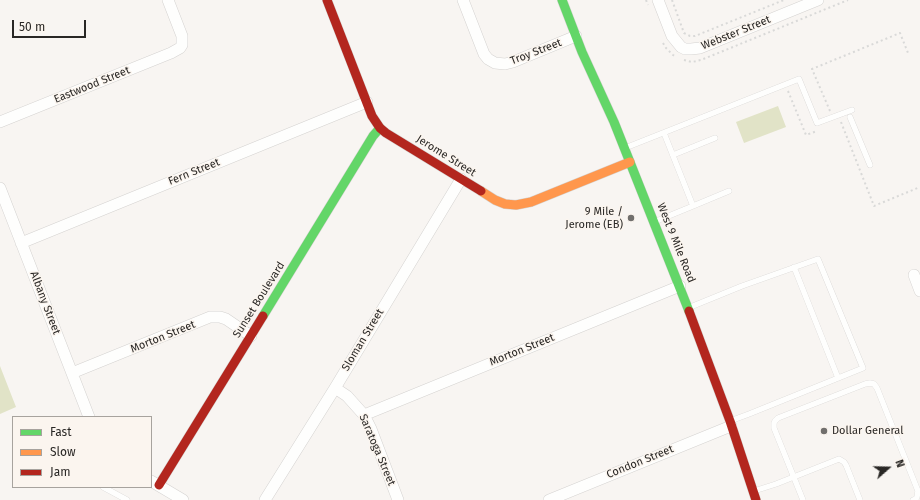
<!DOCTYPE html>
<html>
<head>
<meta charset="utf-8">
<style>
  body { margin:0 }
  #map { position:relative; width:920px; height:500px; overflow:hidden; background:#f8f5f2; font-family:"Fira Sans",sans-serif }
  canvas { display:block }
  .legend { position:absolute; left:12px; top:416px; width:140px; height:72px; box-sizing:border-box; background:#fbf5ef; border:1px solid #a7a39e; margin:0; padding:5px 7px; list-style:none; font-size:12px; color:#292725 }
  .legend li { display:flex; align-items:center; gap:8px; height:20px }
  .legend b { width:20px; border:1px solid #a7a39e }
  .north { position:absolute; left:868px; top:448px; width:40px; height:40px; -webkit-text-stroke:3px #fbf5ef; paint-order:stroke; rotate:70deg; font-size:11px; font-weight:700; line-height:16px; text-align:center; color:#292725 }
  .north::after { content:''; display:block; margin:auto; width:14px; height:18px; background:#292725; clip-path:polygon(50% 0,100% 100%,50% 72%,0 100%) }
  .scale { position:absolute; left:12px; top:20px; width:74px; height:18px; box-sizing:border-box; border:2px solid #292725; border-top:0; padding-left:5px; font-size:12px; line-height:14px; white-space:nowrap; color:#292725; -webkit-text-stroke:3px #fbf5ef; paint-order:stroke }
</style>
</head>
<body>
<div id="map">
<canvas width="920" height="500"></canvas>
<ul class="legend">
<li><b style="height:5px;background:#63d668"></b>Fast</li>
<li><b style="height:5px;background:#ff974d"></b>Slow</li>
<li><b style="height:5px;background:#b3261e"></b>Jam</li>
</ul>
<div class="north">N</div>
<div class="scale">50 m</div>
</div>
<script>
const c = document.querySelector('canvas').getContext('2d');
c.lineJoin = 'round';
function paint(path, color) {
  c.fillStyle = color;
  c.fill(path, 'evenodd');
}
function shape(rows) {
  const path = new Path2D();
  for (const r of rows) {
    path.moveTo(r[0], r[1]);
    for (let i = 2; i < r.length; i += 2) path.lineTo(r[i], r[i + 1]);
  }
  return path;
}
function trace(path, color, width, dash) {
  c.strokeStyle = color;
  c.lineWidth = width;
  c.lineCap = dash ? 'butt' : 'round';
  c.setLineDash(dash || []);
  c.stroke(path);
}
function label(font, color, halo, rows, align = 'center') {
  c.font = font + ' "Fira Sans",sans-serif';
  c.lineWidth = 3;
  c.setLineDash([]);
  c.textBaseline = 'middle';
  c.strokeStyle = halo;
  c.fillStyle = color;
  for (const [text, x, y, turn = 0] of rows) {
    c.save();
    c.translate(x, y);
    c.rotate((+turn || 0) * Math.PI / 180);
    c.textAlign = isNaN(turn) ? turn : align;
    if (halo) c.strokeText(text, 0, 0);
    c.fillText(text, 0, 0);
    c.restore();
  }
}
const green = shape([
  [778,106,786,127,744,143,736,122],
  [0,366,16,407,0,414]
]);
const path = shape([
  [646,0,648,5],
  [672,0,684,33,690,36,695,36,784,0],
  [663,43,666,48,673,55,676,57],
  [684,60,692,62,701,60,848,0],
  [788,91,806,135,817,131],
  [830,111,812,69,900,33,908,53],
  [841,122,874,206,920,187]
]);
const lane = shape([
  [850,117,870,165],
  [625,148,799,79,817,123,852,110],
  [673,155,715,138],
  [693,206,729,191],
  [654,222,693,206,664,133],
  [794,267,838,378],
  [688,308,742,286,818,259,863,368,749,414,730,421],
  [103,487,127,500],
  [754,491,776,484,839,459,844,462,846,465,860,500],
  [803,500,774,428,774,423,775,421,778,418,865,384,870,383,874,384,877,388,918,491,917,497,916,499,913,500]
]);
const street = shape([
  [463,0,484,54,488,59,495,63,505,64,513,62,576,36],
  [658,0,672,36,681,47,685,49,691,49,700,48,818,0],
  [0,122,171,53,180,48,182,45,182,36,168,0],
  [0,188,89,417],
  [21,243,367,102],
  [914,275,920,291],
  [72,373,210,317,220,317,226,319,251,336],
  [335,388,347,396,364,415,371,429,398,500],
  [364,415,680,286],
  [151,481,183,500],
  [265,500,335,388,461,179],
  [549,500,731,426]
]);
const fast = shape([
  [562,0,582,52,614,122,689,311],
  [263,316,373,136,380,128]
]);
const slow = shape([
  [481,191,495,200,505,204,516,205,531,202,630,162]
]);
const jam = shape([
  [327,0,372,116,380,128,386,133,481,191],
  [689,311,730,421,756,500],
  [159,485,263,316]
]);
const markers = [
  [631,218,4,"#716f6d"],
  [824,431,4,"#716f6d"]
];
const streetNames = [
  ["Webster Street",736,33,-22],
  ["Troy Street",536,52,-21],
  ["Eastwood Street",92,85,-22],
  ["Jerome Street",446,156,32],
  ["Fern Street",194,172,-22],
  ["West 9 Mile Road",676,243,68],
  ["Sunset Boulevard",259,300,-58],
  ["Albany Street",45,303,69],
  ["Morton Street",163,337,-22],
  ["Sloman Street",363,340,-59],
  ["Morton Street",522,350,-22],
  ["Saratoga Street",377,450,67],
  ["Condon Street",640,462,-22]
];
const poiNames = [
  ["9 Mile /",623,212],
  ["Jerome (EB)",623,225],
  ["Dollar General",832,431,"left"]
];
paint(green, '#e1e3c7');
trace(lane, '#d4d2d0', 6);
trace(street, '#d4d2d0', 12);
trace(fast, '#d4d2d0', 10);
trace(slow, '#d4d2d0', 10);
trace(jam, '#d4d2d0', 10);
trace(path, '#d9d9d8', 2, [2, 3]);
trace(lane, '#fefefd', 5.5);
trace(street, '#fefefd', 11);
trace(fast, '#63d668', 9);
trace(slow, '#ff974d', 9);
trace(jam, '#b3261e', 9);
for (const [x, y, r, color] of markers) {
  const dot = new Path2D();
  dot.arc(x, y, r, 0, 2 * Math.PI);
  c.fillStyle = color;
  c.fill(dot);
  trace(dot, '#fbf5ef', 1.5);
}
label('11px', '#292725', '#fbf5ef', streetNames);
label('11px', '#292725', '#fbf5ef', poiNames, 'right');
</script>
</body>
</html>
